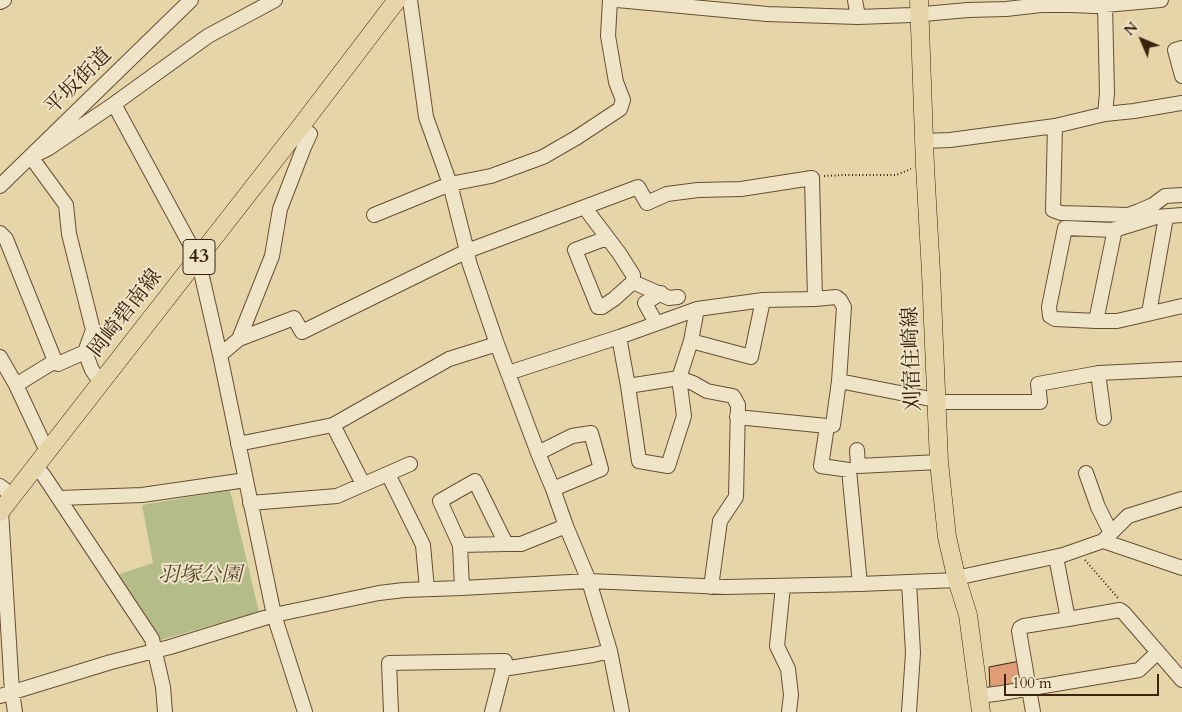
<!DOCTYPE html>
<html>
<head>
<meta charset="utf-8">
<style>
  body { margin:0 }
  #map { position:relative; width:1182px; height:712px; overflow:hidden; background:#e6d5a9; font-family:Cardo,serif }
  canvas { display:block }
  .north { position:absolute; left:1117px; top:15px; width:50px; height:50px; -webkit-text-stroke:4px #efe4c7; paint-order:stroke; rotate:315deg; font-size:14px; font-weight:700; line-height:20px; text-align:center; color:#3a220d }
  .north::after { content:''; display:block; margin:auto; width:18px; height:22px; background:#3a220d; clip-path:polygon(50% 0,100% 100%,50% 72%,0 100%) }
  .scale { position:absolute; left:1004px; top:674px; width:155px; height:22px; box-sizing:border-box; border:2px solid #3a220d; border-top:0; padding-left:6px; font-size:15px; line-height:18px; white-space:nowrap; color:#3a220d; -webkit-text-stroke:4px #efe4c7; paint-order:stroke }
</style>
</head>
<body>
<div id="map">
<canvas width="1182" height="712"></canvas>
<div class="north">N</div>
<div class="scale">100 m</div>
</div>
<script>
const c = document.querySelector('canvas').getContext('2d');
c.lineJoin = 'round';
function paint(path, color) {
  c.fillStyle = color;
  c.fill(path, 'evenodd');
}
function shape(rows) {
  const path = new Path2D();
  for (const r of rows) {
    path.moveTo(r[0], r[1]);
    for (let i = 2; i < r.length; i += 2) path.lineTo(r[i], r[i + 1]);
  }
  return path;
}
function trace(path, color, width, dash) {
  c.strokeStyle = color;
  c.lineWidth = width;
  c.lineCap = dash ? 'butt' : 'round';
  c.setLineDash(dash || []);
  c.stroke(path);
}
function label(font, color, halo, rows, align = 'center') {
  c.font = font + ' Cardo,"Noto Serif JP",serif';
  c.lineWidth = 4;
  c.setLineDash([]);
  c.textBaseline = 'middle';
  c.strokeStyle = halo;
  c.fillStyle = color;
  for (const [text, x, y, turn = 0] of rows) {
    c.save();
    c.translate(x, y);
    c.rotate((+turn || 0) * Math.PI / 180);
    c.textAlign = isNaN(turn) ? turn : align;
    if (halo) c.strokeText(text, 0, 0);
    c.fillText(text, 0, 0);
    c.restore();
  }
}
const green = shape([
  [230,490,259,612,157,641,111,577,153,563,142,505]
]);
const building = shape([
  [1020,661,1025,683,990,690,989,667,1020,661]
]);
const path = shape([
  [824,176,844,175,896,175,911,169],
  [1085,560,1118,598]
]);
const minor = shape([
  [410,0,426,117,450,184,467,251,469,262,497,344,538,453,553,489,566,526,589,581,610,651,622,712],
  [617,0,767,14,858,17,912,15,968,10,1006,9,1041,5,1071,5,1094,6,1161,0],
  [855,0,858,17],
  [0,2,4,0],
  [1105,5,1107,93,1105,114],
  [1182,48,1175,50,1182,76],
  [114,104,198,259,220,355,274,615,305,712],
  [1055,126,1053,210,1061,213,1128,215,1139,211,1153,205,1165,196,1182,195],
  [924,141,950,140,1055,126,1105,114,1134,111,1182,103],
  [0,186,191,0],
  [585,208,619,253,633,275,633,282,614,299,602,307,598,307,575,250,607,238],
  [374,215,450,184,491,176,543,157,576,138,620,109,623,100,616,82,608,36,610,0],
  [1182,215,1156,217,1114,230,1065,228,1049,307,1050,316,1055,319,1096,321,1117,321,1182,306],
  [0,233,6,239,55,361,16,385],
  [633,282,669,298,678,297],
  [697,309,691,341,679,378,693,383,707,391,733,396,738,405,736,497,720,521,711,587],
  [1149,313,1166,217],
  [1096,321,1115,229],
  [656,323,645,303,661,293],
  [619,337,628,386,639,461,668,466,684,416,679,378,628,386],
  [239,339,294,318,302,332,467,251,638,187,647,203,667,194,698,190,741,189,812,178,815,299],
  [691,341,751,357,763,300],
  [220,355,239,339,272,256,280,209,304,147,310,134,301,126],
  [0,357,16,385,47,451],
  [55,361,58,364,85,352],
  [508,373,619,337,697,309,763,300,815,299,836,297,840,300,844,307,839,381,833,425,827,426,737,417],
  [1098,373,1104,418],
  [839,381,946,402,1040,402,1038,384,1099,373,1182,369],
  [101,383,92,370,85,352,93,330,69,234,66,205,31,157,49,148,114,104,208,36,275,0],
  [333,425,363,484],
  [827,426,821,466,849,470,860,584],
  [238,444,333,425,449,359,497,344],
  [857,450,858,466,939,462],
  [538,453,572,436,591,433,601,469,553,489],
  [36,466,44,476,152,639,163,687,165,712],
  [1086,473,1098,507,1111,533],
  [388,474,423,545,427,589],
  [0,486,13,496],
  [59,498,142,495,246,480],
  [250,503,337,496,410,464],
  [1,511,12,692,15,712],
  [1103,541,1182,568],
  [460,545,506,544],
  [1056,557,1068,619,1120,610,1124,613,1182,680],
  [909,582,913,653,909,712],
  [783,586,777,646,788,669,791,695,789,712],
  [462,588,460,545,440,501,475,481,506,544,521,544,566,526],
  [0,696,111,662,170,647,274,615,379,593,404,590,462,588,589,581,725,587,860,584,957,580,965,576,1063,555,1103,541,1128,516,1182,499],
  [979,696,1002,693,1139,670,1158,652],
  [391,712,389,663,505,661],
  [492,712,503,669,593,655,610,651],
  [1033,712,1019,631,1020,628,1024,626,1068,619]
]);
const major = shape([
  [919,0,925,166,931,273,939,462,947,537,957,580,968,615,981,712],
  [0,512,301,126,397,0]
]);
const shields = [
  [199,257,32]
];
const shieldNames = [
  ["43",199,257]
];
const streetNames = [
  ["平坂街道",79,82,-45],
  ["岡崎碧南線",126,314,-52],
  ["刈宿住崎線",913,359,-92]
];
const parkNames = [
  ["羽塚公園",200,576]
];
paint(green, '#b4bd89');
paint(building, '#de9d76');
trace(building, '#3a220d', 1);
trace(minor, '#654f34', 16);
trace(major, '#3a220d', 19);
trace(path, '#3a220d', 2, [1, 2.5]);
trace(minor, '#efe4c7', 14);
trace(major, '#e6d5a9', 18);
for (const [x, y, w] of shields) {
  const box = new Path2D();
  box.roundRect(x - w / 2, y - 17.5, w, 35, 4);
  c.fillStyle = '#efe4c7';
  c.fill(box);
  trace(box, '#3a220d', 1);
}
label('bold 20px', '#3a220d', null, shieldNames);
label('21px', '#3a220d', '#efe4c7', streetNames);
label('italic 21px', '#58492c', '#efe4c7', parkNames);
</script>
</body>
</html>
